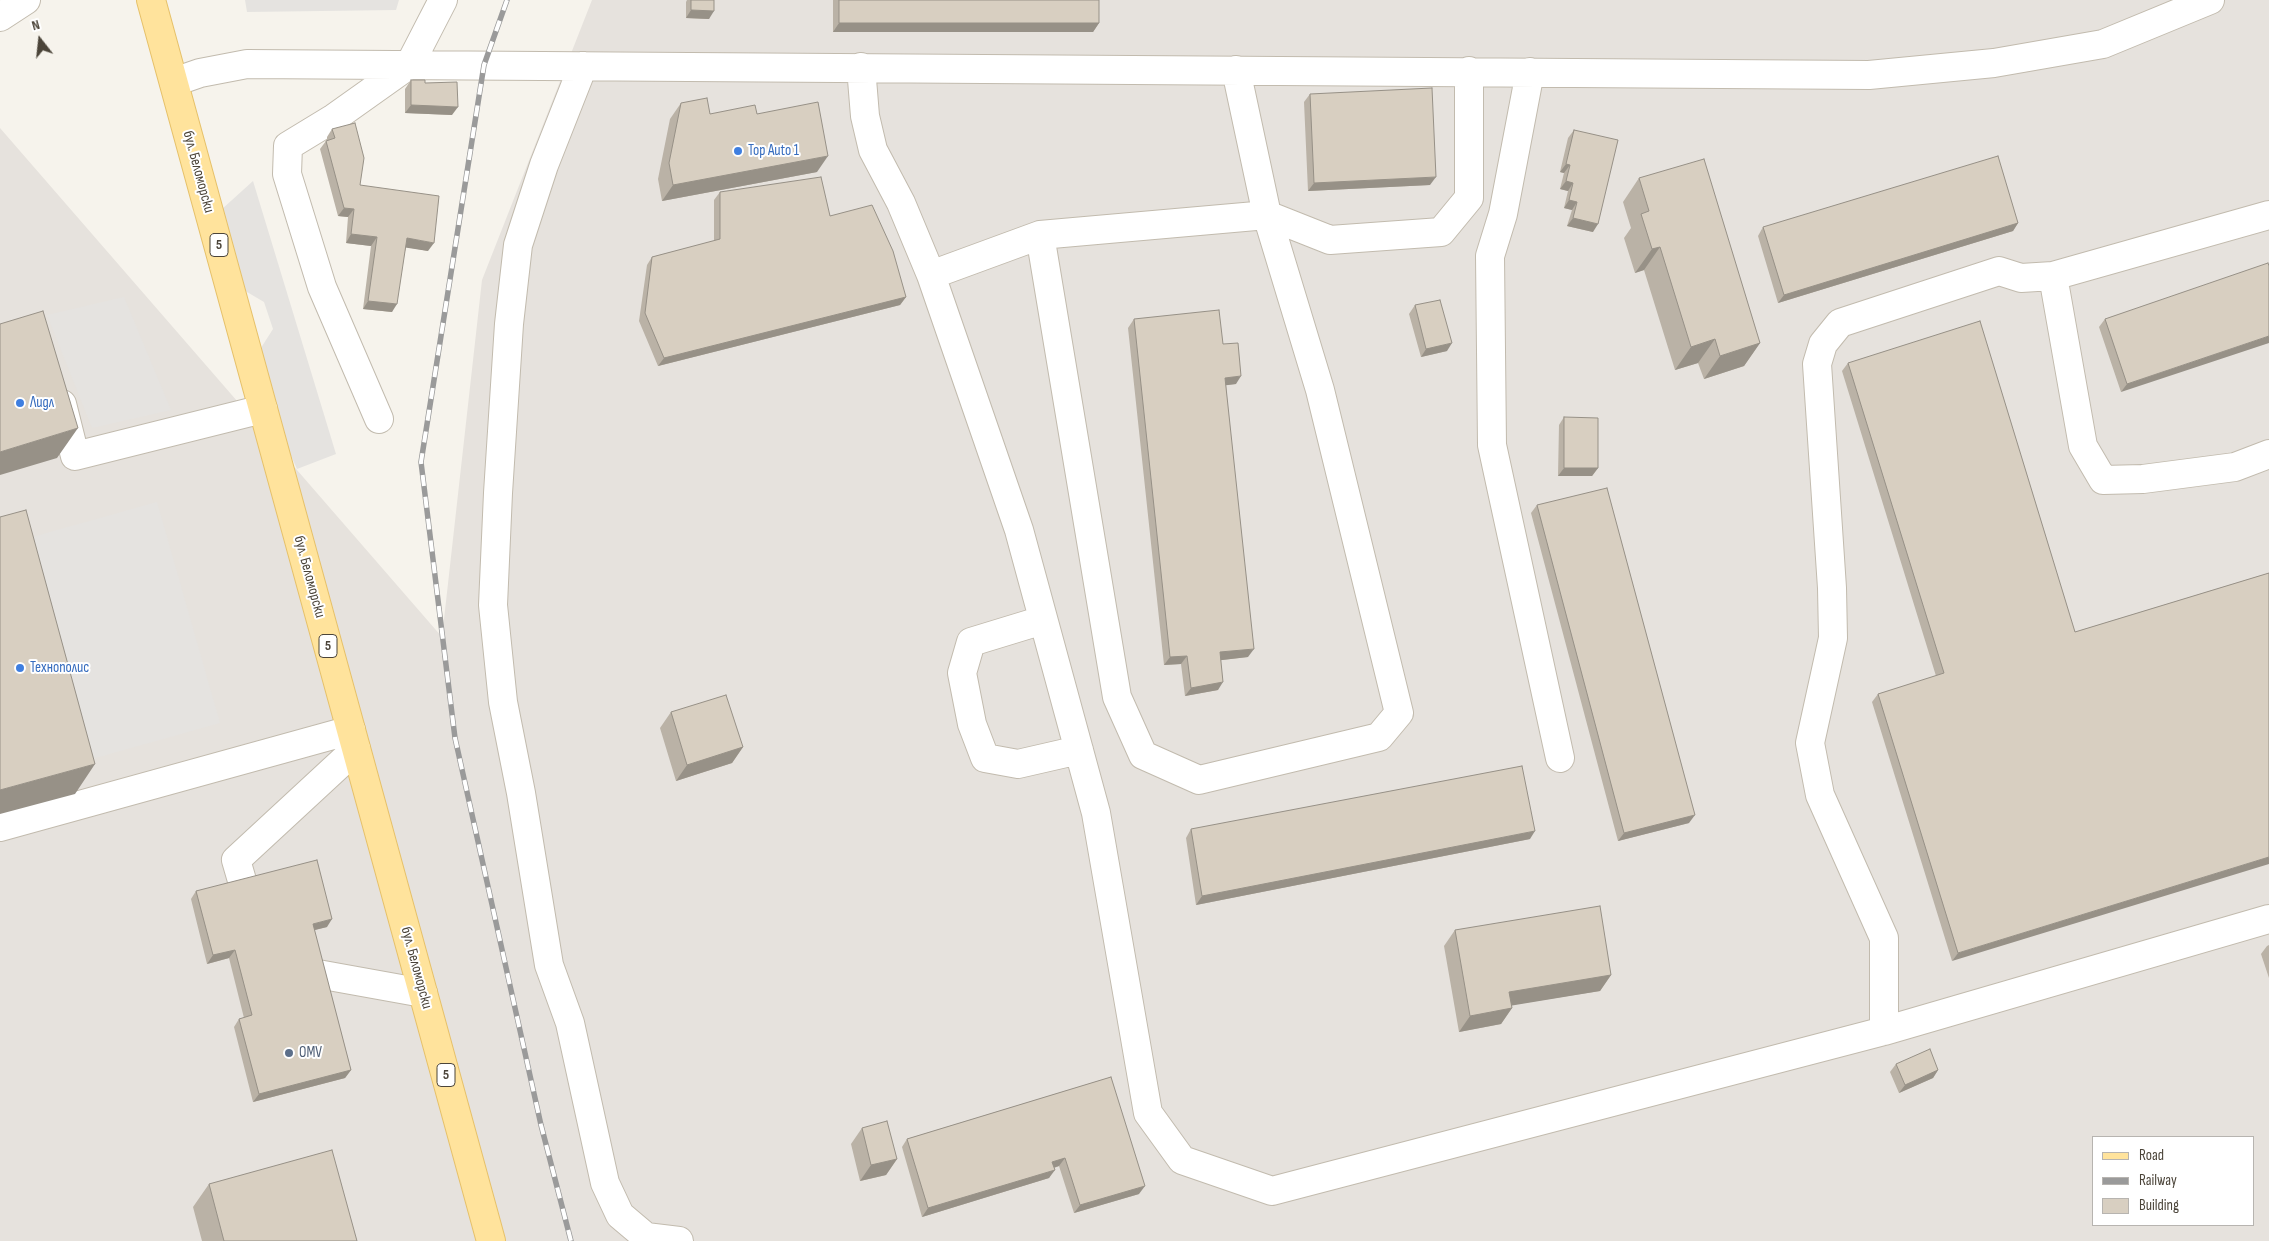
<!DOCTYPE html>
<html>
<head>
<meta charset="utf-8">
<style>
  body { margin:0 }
  #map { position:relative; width:2269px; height:1241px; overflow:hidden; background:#f6f3ec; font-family:"Sofia Sans Condensed",sans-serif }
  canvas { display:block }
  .legend { position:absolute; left:2092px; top:1136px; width:162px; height:90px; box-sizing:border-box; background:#fff; border:1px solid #b7b4b0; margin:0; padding:6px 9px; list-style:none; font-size:15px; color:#4b4439 }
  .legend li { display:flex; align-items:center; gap:10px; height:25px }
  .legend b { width:25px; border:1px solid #b7b4b0 }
  .north { position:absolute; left:15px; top:15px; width:50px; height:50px; -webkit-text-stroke:4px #fff; paint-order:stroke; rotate:344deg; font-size:14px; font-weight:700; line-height:20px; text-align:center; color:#4b4439 }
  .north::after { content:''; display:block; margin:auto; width:18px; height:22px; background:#4b4439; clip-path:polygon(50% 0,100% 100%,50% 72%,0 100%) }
</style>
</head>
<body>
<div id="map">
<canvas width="2269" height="1241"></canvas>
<ul class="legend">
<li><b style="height:6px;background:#ffe39c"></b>Road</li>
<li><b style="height:6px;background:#9a9a9a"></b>Railway</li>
<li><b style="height:14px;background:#d8cfc1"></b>Building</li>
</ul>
<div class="north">N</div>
</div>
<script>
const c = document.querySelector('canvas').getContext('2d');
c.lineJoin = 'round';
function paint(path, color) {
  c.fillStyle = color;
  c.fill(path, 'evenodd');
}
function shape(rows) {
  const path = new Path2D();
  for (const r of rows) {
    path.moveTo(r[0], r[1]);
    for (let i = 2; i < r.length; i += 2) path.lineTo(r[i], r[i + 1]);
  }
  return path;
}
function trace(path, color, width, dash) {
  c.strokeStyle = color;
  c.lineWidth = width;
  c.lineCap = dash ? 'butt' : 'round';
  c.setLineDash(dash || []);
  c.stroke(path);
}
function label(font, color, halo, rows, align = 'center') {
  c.font = font + ' "Sofia Sans Condensed",sans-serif';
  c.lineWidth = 4;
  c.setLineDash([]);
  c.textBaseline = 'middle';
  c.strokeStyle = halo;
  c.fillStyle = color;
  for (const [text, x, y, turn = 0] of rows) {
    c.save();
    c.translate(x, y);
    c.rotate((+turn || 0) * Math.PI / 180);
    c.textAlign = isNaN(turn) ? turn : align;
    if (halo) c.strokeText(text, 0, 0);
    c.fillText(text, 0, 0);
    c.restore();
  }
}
const industrial = shape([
  [592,0,2269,0,2269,1241,0,1241,0,128,442,637,482,280],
  [2093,1137,2253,1137,2253,1225,2093,1225]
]);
const parking = shape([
  [245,0,399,0,396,10,247,12],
  [253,181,336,454,297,469,250,365,273,329,264,302,230,282,211,219],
  [124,297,171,410,92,428,47,315],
  [157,502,220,723,74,764,11,543]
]);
const minor = shape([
  [0,17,26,0],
  [583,66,544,165,518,245,509,324,498,493,493,605,503,702,521,793,549,965,570,1023,605,1183,620,1215,646,1237,645,1241],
  [861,67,865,116,873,150,901,203,931,275,1019,530,1096,813,1148,1113,1182,1160,1272,1191,1884,1031,2269,919],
  [1530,72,1503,214,1490,256,1492,445,1560,758],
  [174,82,200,73,247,64,1869,75,1994,63,2103,44,2210,0],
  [1040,235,1117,697,1143,755,1199,780,1379,737,1399,713,1320,390,1267,215,1236,70],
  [931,275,1040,235,1267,215,1330,240,1441,232,1469,198,1469,71],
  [2053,276,2083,446,2103,480,2143,479,2235,467,2269,454],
  [62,404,75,456,263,409],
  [379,419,322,287,287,174,288,146,334,118,410,64,443,0],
  [1043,620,971,642,962,673,972,724,985,758,1018,764,1079,750],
  [0,827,351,730],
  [252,915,236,860,356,749],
  [290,969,423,993],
  [1884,1031,1884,938,1820,795,1810,743,1833,638,1832,588,1817,364,1823,344,1840,323,1999,271,2021,278,2053,276,2269,215],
  [646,1237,679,1241]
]);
const major = shape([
  [151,0,491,1241]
]);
const rail = shape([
  [507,0,484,65,421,462,455,738,541,1125,571,1241]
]);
const wall = shape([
  [687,0,714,0,709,19,686,18,686,2],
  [833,0,1099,0,1099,23,1093,32,833,32],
  [411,80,425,83,452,115,405,113,405,89],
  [1310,94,1430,185,1308,191,1304,102],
  [681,103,710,114,757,114,817,172,662,201,658,179,670,119],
  [332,129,360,185,428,251,406,247,392,312,363,309,371,246,346,243,348,217,338,216,320,149,326,141,327,140,327,137],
  [1574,130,1593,232,1567,226,1572,210,1564,208,1568,191,1560,189,1564,173,1560,172,1568,138],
  [1639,178,1760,343,1744,366,1704,379,1698,363,1675,370,1644,270,1635,273,1624,238,1631,228,1623,202],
  [720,192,830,216,906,297,900,305,658,366,639,321,647,265,652,257,714,241,714,200],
  [2018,223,2013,231,1778,303,1758,236,1763,227],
  [2269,266,2121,392,2099,327,2105,319],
  [1415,305,1447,351,1421,357,1409,314],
  [1134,319,1223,344,1236,384,1226,385,1248,657,1221,660,1218,690,1185,696,1181,664,1164,665,1128,328],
  [1848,363,2075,632,2269,573,1952,961,1872,702,1878,694,1936,676,1842,371],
  [1564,417,1598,468,1592,476,1558,476,1559,425],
  [1537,505,1689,823,1618,841,1531,513],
  [671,712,743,747,732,763,676,781,660,728],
  [1191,829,1530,839,1196,905,1186,838],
  [196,891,327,927,314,930,351,1070,345,1078,253,1102,234,1027,239,1019,244,1018,229,958,207,964,191,899],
  [1455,930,1611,975,1600,991,1511,1005,1512,1008,1501,1024,1459,1032,1444,946],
  [2269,945,2269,978,2261,954,2267,946],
  [1896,1064,1938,1070,1933,1078,1899,1093,1890,1072],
  [1111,1077,1139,1194,1074,1213,1059,1166,1054,1168,1049,1178,922,1217,902,1147,907,1139],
  [862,1128,897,1159,886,1175,860,1181,851,1144],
  [209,1184,357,1241,202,1241,193,1207]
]);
const shadedWall = shape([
  [691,10,714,11,709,19,686,18],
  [839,23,1099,23,1093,32,833,32],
  [411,105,458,107,452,115,405,113],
  [828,156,817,172,662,201,673,185],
  [1566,164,1570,165,1564,173,1560,172],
  [1436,177,1430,185,1308,191,1314,183],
  [1566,181,1573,183,1568,191,1560,189],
  [1569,200,1577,202,1572,210,1564,208],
  [344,208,354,209,348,217,338,216],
  [1573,218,1598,224,1593,232,1567,226],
  [2018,223,2013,231,1778,303,1784,295],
  [351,234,377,237,371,246,346,243],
  [407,238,434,243,428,251,402,247],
  [1660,247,1644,270,1635,273,1652,249],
  [906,297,900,305,658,366,664,358],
  [368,301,397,304,392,312,363,309],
  [2269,336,2269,343,2121,392,2127,384],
  [1715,339,1698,363,1675,370,1691,347],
  [1452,343,1447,351,1421,357,1426,349],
  [1760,343,1744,366,1704,379,1720,356],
  [1241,376,1236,384,1220,386,1225,378],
  [78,428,57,458,0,475,0,452],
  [1564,468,1598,468,1592,476,1558,476],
  [1254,649,1248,657,1214,661,1220,652],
  [1187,656,1181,664,1164,665,1170,657],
  [1223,682,1218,690,1185,696,1191,688],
  [743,747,732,763,676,781,687,765],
  [95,764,75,794,0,814,0,790],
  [1695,815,1689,823,1618,841,1624,833],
  [1535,831,1530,839,1196,905,1202,896],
  [2269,857,2269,864,1952,961,1958,953],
  [332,919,327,927,307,932,313,924],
  [235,950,229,958,207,964,213,955],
  [1611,975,1600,991,1497,1008,1509,992],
  [1512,1008,1501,1024,1459,1032,1470,1016],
  [351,1070,345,1078,253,1102,259,1094],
  [1938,1070,1933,1078,1899,1093,1905,1085],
  [1065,1158,1059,1166,1046,1170,1052,1162],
  [897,1159,886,1175,860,1181,871,1165],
  [1055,1170,1049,1178,922,1217,928,1208],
  [1145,1186,1139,1194,1074,1213,1080,1205]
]);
const building = shape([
  [691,0,714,0,714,11,691,10,691,0],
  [839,0,1099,0,1099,23,839,23,839,0],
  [411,80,425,80,425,83,457,82,458,107,411,105,411,80],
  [1432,88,1436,177,1314,183,1310,94,1432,88],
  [707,98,710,114,755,105,757,114,818,102,828,156,673,185,669,163,681,103,707,98],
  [355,123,364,158,360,185,439,196,434,243,407,238,397,304,368,301,377,237,351,234,354,209,344,208,326,141,335,138,332,129,355,123],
  [1574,130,1618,140,1598,224,1573,218,1577,202,1569,200,1573,183,1566,181,1570,165,1566,164,1574,130],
  [1998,156,2018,223,1784,295,1763,227,1998,156],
  [1704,159,1760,343,1720,356,1715,339,1691,347,1660,247,1652,249,1641,214,1649,211,1639,178,1704,159],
  [821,177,830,216,872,205,893,251,906,297,664,358,645,313,652,257,720,239,720,192,821,177],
  [2268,263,2269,266,2269,336,2127,384,2105,319,2268,263],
  [1440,300,1452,343,1426,349,1415,305,1440,300],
  [1219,310,1223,344,1238,343,1241,376,1225,378,1254,649,1220,652,1223,682,1191,688,1187,656,1170,657,1134,319,1219,310],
  [43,311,78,428,0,452,0,324,43,311],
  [1980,321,2075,632,2269,573,2269,857,1958,953,1878,694,1944,673,1848,363,1980,321],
  [1564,417,1598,418,1598,468,1564,468,1564,417],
  [1607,488,1695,815,1624,833,1537,505,1607,488],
  [26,510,95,764,0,790,0,517,26,510],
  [726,695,743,747,687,765,671,712,726,695],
  [1522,766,1535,831,1202,896,1191,829,1522,766],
  [317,860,332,919,313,924,351,1070,259,1094,239,1019,252,1015,235,950,213,955,196,891,317,860],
  [1600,906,1611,975,1509,992,1512,1008,1470,1016,1455,930,1600,906],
  [1930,1049,1938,1070,1905,1085,1896,1064,1930,1049],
  [1111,1077,1145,1186,1080,1205,1065,1158,1052,1162,1055,1170,928,1208,907,1139,1111,1077],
  [887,1121,897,1159,871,1165,862,1128,887,1121],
  [332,1150,357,1241,224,1241,209,1184,332,1150]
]);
const markers = [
  [738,151,5,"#3f7fe0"],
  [20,403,5,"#3f7fe0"],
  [20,668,5,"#3f7fe0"],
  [289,1053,5,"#5c6f8a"]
];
const shields = [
  [219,245,18],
  [328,646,18],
  [446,1075,18]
];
const shieldNames = [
  ["5",219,245],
  ["5",328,646],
  ["5",446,1075]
];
const shopNames = [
  ["Top Auto 1",748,151],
  ["Лидл",30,403],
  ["Технополис",30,668]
];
const streetNames = [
  ["бул. Беломорски",198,172,75],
  ["бул. Беломорски",309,577,75],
  ["бул. Беломорски",416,968,75]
];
const serviceNames = [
  ["OMV",299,1053]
];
paint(industrial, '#e6e2dd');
paint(parking, '#e5e3e0');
trace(minor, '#c2bbae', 30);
trace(major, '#e6c16a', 30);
trace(minor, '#fff', 28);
trace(major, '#ffe39c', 28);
trace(rail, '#9a9a9a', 5.5);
trace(rail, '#fff', 4, [11]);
paint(wall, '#bab2a6');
paint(shadedWall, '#979187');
paint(building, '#d8cfc1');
trace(building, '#979187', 1);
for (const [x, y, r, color] of markers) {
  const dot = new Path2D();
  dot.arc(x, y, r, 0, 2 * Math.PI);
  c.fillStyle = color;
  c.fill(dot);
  trace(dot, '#fff', 2);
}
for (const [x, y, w] of shields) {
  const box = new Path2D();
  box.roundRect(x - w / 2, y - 11.5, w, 23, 4);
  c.fillStyle = '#fff';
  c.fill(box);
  trace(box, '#4b4439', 1);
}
label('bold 14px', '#4b4439', null, shieldNames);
label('15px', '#366cbe', '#fff', shopNames, 'left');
label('15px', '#4b4439', '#fff', streetNames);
label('15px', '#4e5e75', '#fff', serviceNames, 'left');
</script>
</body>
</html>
